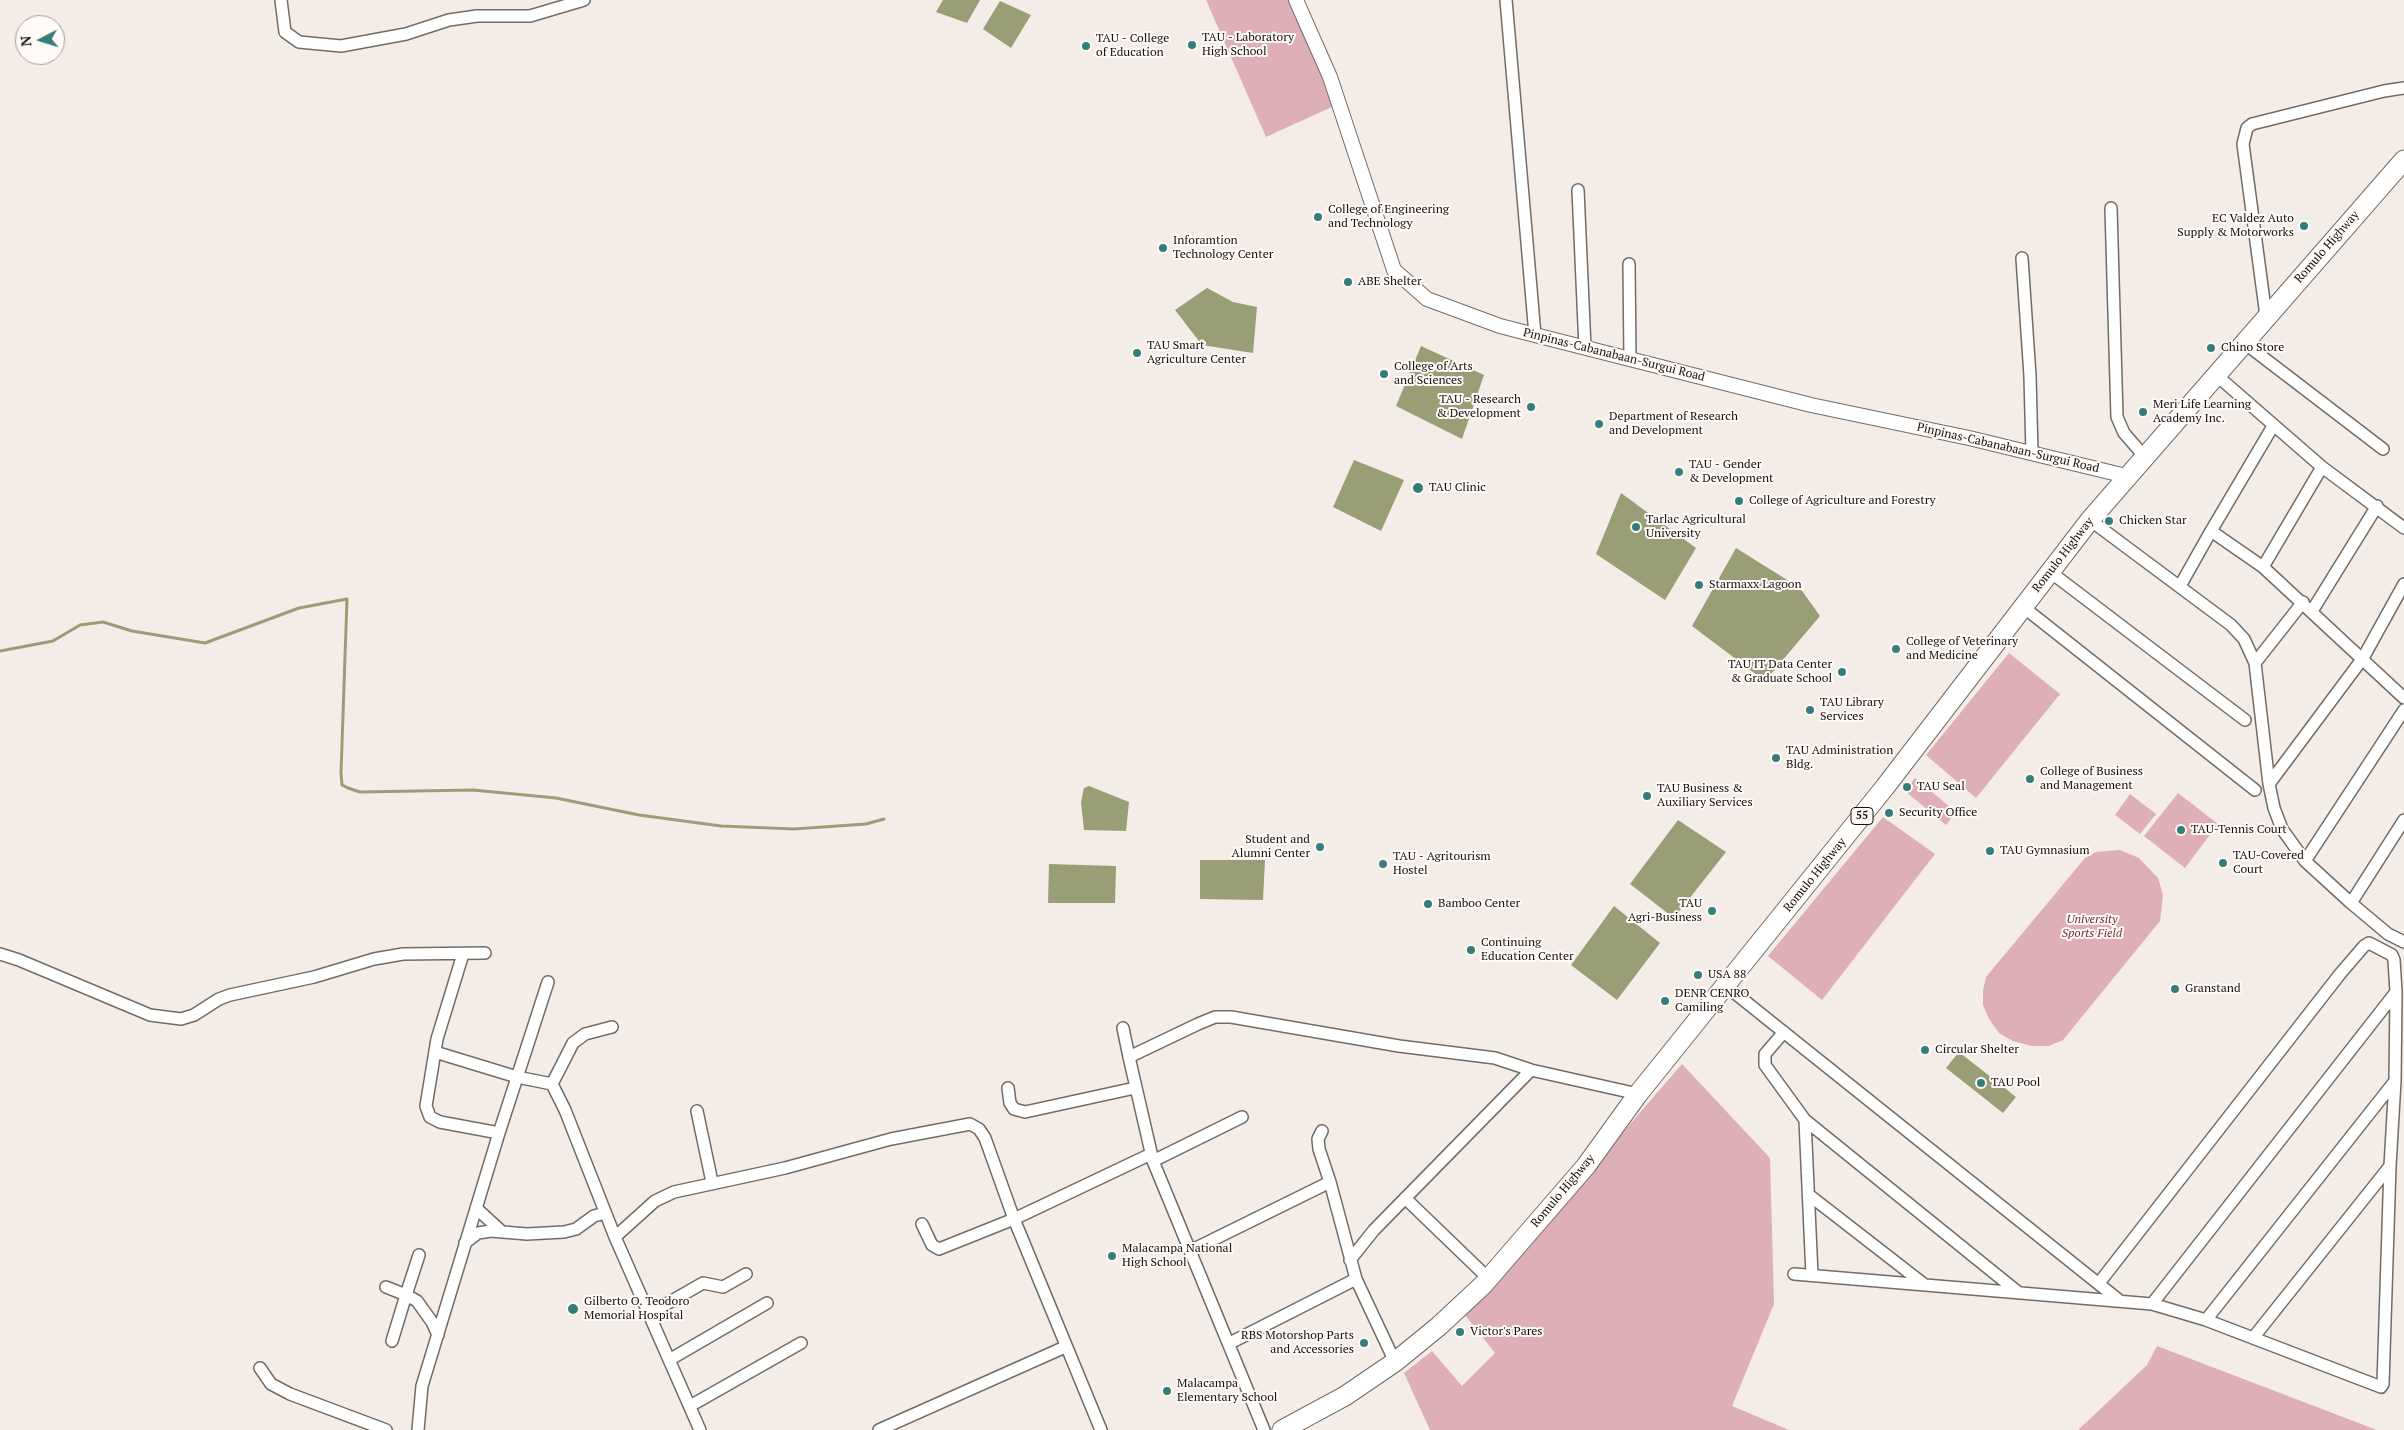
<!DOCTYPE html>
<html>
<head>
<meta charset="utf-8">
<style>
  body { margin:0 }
  #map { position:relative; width:2404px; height:1430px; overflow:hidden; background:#f3ece7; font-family:"PT Serif",serif }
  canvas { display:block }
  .north { position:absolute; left:15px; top:15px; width:50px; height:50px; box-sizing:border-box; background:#fffaf7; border:1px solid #a09c9a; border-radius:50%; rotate:265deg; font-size:14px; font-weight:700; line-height:20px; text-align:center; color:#12100e }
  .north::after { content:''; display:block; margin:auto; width:18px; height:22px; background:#347d7a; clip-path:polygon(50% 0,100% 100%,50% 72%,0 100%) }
</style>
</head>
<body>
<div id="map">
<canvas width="2404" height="1430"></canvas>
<div class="north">N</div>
</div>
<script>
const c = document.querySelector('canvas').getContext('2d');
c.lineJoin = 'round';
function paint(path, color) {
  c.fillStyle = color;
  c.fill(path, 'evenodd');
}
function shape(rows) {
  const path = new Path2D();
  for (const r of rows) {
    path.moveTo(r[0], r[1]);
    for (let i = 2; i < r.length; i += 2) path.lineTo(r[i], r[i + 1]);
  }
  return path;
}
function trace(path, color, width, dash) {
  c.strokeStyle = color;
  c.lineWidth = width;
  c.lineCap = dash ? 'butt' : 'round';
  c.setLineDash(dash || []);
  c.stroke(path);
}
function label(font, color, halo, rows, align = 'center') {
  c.font = font + ' "PT Serif",serif';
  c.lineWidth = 4;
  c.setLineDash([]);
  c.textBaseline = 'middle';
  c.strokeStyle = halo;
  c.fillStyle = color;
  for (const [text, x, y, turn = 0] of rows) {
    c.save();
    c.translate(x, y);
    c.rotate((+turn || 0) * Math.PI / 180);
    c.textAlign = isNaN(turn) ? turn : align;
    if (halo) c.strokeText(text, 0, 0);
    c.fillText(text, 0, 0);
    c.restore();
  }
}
const green = shape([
  [1206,0,1289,0,1334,106,1266,137],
  [2009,653,2060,694,1976,798,1926,755],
  [1915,778,1956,812,1946,825,1905,791],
  [2178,793,2218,824,2185,868,2144,836],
  [2130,794,2156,814,2140,834,2115,815],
  [1883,817,1935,854,1822,1000,1768,956],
  [2120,850,2139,858,2158,878,2163,895,2160,921,2063,1040,2049,1046,2032,1046,2013,1041,1999,1033,1989,1019,1983,1005,1983,990,1986,977,2085,858,2096,852],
  [1682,1064,1770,1158,1774,1304,1732,1406,1789,1430,1430,1430,1404,1373,1432,1351,1462,1386,1495,1353,1465,1315],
  [2157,1346,2377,1430,2078,1430,2147,1365]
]);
const water = shape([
  [943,0,980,0,967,23,936,12],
  [1000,1,1031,15,1011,48,983,29],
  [1207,288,1233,302,1257,307,1253,353,1202,345,1175,310],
  [1421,346,1484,375,1462,439,1396,406],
  [1354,460,1404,480,1381,531,1333,507],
  [1621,493,1696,548,1665,600,1596,554],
  [1736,548,1800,588,1820,616,1765,681,1692,626],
  [1089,786,1129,802,1126,831,1084,830,1081,802,1084,788],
  [1678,820,1726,852,1674,918,1630,884],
  [1200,860,1265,860,1263,900,1200,899],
  [1049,864,1116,866,1115,903,1048,903],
  [1614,906,1660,943,1617,1000,1571,965],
  [1959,1052,2016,1097,2003,1113,1946,1068]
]);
const stream = shape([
  [0,651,53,641,80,625,103,622,132,631,205,643,299,608,347,599,341,773,342,785,348,788,360,792,473,790,556,798,639,815,721,826,794,829,866,824,884,819]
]);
const minor = shape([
  [281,0,285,32,299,42,341,46,406,34,449,20,477,16,530,16,584,0],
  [1506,0,1535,335],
  [1578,190,1585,348],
  [2111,208,2117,417,2124,433,2144,456],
  [2022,258,2030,376,2032,453],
  [1629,264,1630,359],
  [2266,316,2243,144,2247,128,2252,124,2384,91,2404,88],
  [2243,342,2383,449],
  [2215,374,2322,467,2404,528],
  [2273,426,2211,531,2263,567,2404,698],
  [2090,520,2231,625,2244,639,2255,663,2269,784,2274,808,2282,829,2305,861,2351,903,2388,934,2404,942],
  [2263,567,2322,467],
  [2049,571,2245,720],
  [2180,586,2211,531],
  [2022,606,2255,790],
  [2312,611,2377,506],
  [2255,663,2303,602],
  [2269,784,2363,658,2404,584],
  [2305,861,2404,710],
  [2351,903,2404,820],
  [0,954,19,960,150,1015,181,1019,194,1015,219,999,230,995,314,977,374,959,403,954,485,953],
  [463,954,437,1039,426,1106,430,1117,440,1122,499,1133],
  [1726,986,2120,1301],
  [612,1027,585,1034,573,1043,552,1084,565,1110,615,1237,700,1430],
  [1123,1028,1129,1057],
  [1784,1032,1765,1054,1765,1065,1805,1120,2019,1293],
  [435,1052,517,1077,552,1084],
  [1008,1088,1010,1103,1014,1109,1025,1112,1135,1088],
  [697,1111,712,1182],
  [1805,1120,1812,1275],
  [1322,1131,1318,1139,1319,1149,1330,1182,1356,1279,1395,1362],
  [1153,1161,1242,1117],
  [1809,1195,1925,1285],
  [1405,1198,1488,1278],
  [476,1208,501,1231],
  [922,1224,932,1245,939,1249,1014,1219,1151,1154],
  [615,1237,655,1201,674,1192,785,1168,891,1139,970,1124,979,1129,985,1138,1014,1219,1101,1430],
  [465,1243,478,1233,491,1231,527,1234,564,1232,576,1229,594,1216,605,1213],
  [1190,1251,1330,1182],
  [1350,1260,1374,1230,1531,1070],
  [1794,1274,2152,1304,2206,1320,2381,1387,2383,1384,2390,1166,2395,1081,2396,992,2394,960,2392,955,2369,943,2364,946,2340,974,2099,1283],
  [386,1287,406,1295,419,1255],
  [2152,1304,2396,992],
  [649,1314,703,1283,723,1287,746,1274],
  [2206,1320,2395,1081],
  [2253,1338,2390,1166],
  [392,1341,406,1295,417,1301,432,1322,438,1335],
  [1230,1343,1356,1279],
  [669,1360,767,1303],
  [260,1368,271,1384,290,1394,386,1430],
  [690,1406,801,1343],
  [418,1430,422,1386,499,1133,548,982],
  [879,1430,1065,1347],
  [1264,1430,1153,1161,1129,1057,1198,1024,1215,1017,1231,1017,1399,1046,1495,1058,1531,1070,1638,1094]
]);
const tertiary = shape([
  [1296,0,1330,77,1394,270,1427,299,1500,326,1535,335,1811,405,1969,438,2126,476]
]);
const trunk = shape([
  [1282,1430,1345,1396,1395,1362,1439,1326,1483,1285,1586,1166,1638,1094,1885,787,2090,520,2404,160]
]);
const markers = [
  [1192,45,5,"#347d7a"],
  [1086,46,5,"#347d7a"],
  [1318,217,5,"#347d7a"],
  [2304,226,5,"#347d7a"],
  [1163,248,5,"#347d7a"],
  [1348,282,5,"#347d7a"],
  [2211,348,5,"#347d7a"],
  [1137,353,5,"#347d7a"],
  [1384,374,5,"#347d7a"],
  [1531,407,5,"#347d7a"],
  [2143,412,5,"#347d7a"],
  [1599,424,5,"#347d7a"],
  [1679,472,5,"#347d7a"],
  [1418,488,6,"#347d7a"],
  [1739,501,5,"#347d7a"],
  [2109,521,5,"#347d7a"],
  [1636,527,5,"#347d7a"],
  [1699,585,5,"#347d7a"],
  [1896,649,5,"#347d7a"],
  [1842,672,5,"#347d7a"],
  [1810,710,5,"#347d7a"],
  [1776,758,5,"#347d7a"],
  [2030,779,5,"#347d7a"],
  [1907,787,5,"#347d7a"],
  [1647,796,5,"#347d7a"],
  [1889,813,5,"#347d7a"],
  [2181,830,5,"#347d7a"],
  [1320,847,5,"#347d7a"],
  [1990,851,5,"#347d7a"],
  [2223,863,5,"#347d7a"],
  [1383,864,5,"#347d7a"],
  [1428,904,5,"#347d7a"],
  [1712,911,5,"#347d7a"],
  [1471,950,5,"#347d7a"],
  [1698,975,5,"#347d7a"],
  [2175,989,5,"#347d7a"],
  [1665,1001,5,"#347d7a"],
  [1925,1050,5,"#347d7a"],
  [1981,1083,5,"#347d7a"],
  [1112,1256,5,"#347d7a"],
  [573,1309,6,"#347d7a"],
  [1460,1332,5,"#347d7a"],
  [1364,1343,5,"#347d7a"],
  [1167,1391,5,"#347d7a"]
];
const shields = [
  [1862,816,22]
];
const shieldNames = [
  ["55",1862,816]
];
const poiNames = [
  ["TAU - Laboratory",1202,38],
  ["High School",1202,52],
  ["TAU - College",1096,39],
  ["of Education",1096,53],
  ["College of Engineering",1328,210],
  ["and Technology",1328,224],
  ["EC Valdez Auto",2294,219,"right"],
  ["Supply & Motorworks",2294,233,"right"],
  ["Inforamtion",1173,241],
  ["Technology Center",1173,255],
  ["ABE Shelter",1358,282],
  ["TAU Smart",1147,346],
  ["Agriculture Center",1147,360],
  ["Chino Store",2221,348],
  ["College of Arts",1394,367],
  ["and Sciences",1394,381],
  ["TAU - Research",1521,400,"right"],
  ["& Development",1521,414,"right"],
  ["Meri Life Learning",2153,405],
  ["Academy Inc.",2153,419],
  ["Department of Research",1609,417],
  ["and Development",1609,431],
  ["TAU - Gender",1689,465],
  ["& Development",1689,479],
  ["TAU Clinic",1429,488],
  ["College of Agriculture and Forestry",1749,501],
  ["Tarlac Agricultural",1646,520],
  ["University",1646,534],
  ["Chicken Star",2119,521],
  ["Starmaxx Lagoon",1709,585],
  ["College of Veterinary",1906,642],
  ["and Medicine",1906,656],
  ["TAU IT Data Center",1832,665,"right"],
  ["& Graduate School",1832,679,"right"],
  ["TAU Library",1820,703],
  ["Services",1820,717],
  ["TAU Administration",1786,751],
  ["Bldg.",1786,765],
  ["College of Business",2040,772],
  ["and Management",2040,786],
  ["TAU Seal",1917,787],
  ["TAU Business &",1657,789],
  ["Auxiliary Services",1657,803],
  ["Security Office",1899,813],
  ["TAU-Tennis Court",2191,830],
  ["Student and",1310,840,"right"],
  ["Alumni Center",1310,854,"right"],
  ["TAU Gymnasium",2000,851],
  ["TAU-Covered",2233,856],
  ["Court",2233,870],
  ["TAU - Agritourism",1393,857],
  ["Hostel",1393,871],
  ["Bamboo Center",1438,904],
  ["TAU",1702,904,"right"],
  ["Agri-Business",1702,918,"right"],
  ["Continuing",1481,943],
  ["Education Center",1481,957],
  ["USA 88",1708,975],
  ["Granstand",2185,989],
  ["DENR CENRO",1675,994],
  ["Camiling",1675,1008],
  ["Circular Shelter",1935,1050],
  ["TAU Pool",1991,1083],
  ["Malacampa National",1122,1249],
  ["High School",1122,1263],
  ["Gilberto O. Teodoro",584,1302],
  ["Memorial Hospital",584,1316],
  ["Victor's Pares",1470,1332],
  ["RBS Motorshop Parts",1354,1336,"right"],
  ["and Accessories",1354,1350,"right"],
  ["Malacampa",1177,1384],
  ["Elementary School",1177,1398]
];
const streetNames = [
  ["Romulo Highway",2327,247,-49],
  ["Pinpinas-Cabanabaan-Surgui Road",1614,355,14],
  ["Pinpinas-Cabanabaan-Surgui Road",2008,448,13],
  ["Romulo Highway",2063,555,-52],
  ["Romulo Highway",1815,875,-51],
  ["Romulo Highway",1563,1191,-50]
];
const parkNames = [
  ["University",2092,920],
  ["Sports Field",2092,934]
];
paint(green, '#deafb6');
paint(water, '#9a9e77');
trace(stream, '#9a9e77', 3);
trace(minor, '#726c67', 14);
trace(tertiary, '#726c67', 16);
trace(trunk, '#726c67', 21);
trace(minor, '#fff', 11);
trace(tertiary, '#fff', 14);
trace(trunk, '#fff', 19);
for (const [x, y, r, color] of markers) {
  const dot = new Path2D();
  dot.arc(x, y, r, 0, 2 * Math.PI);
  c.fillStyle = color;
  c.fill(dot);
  trace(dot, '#fffaf7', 2);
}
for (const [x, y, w] of shields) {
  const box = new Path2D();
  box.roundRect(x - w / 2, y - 8.5, w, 17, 4);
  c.fillStyle = '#fffaf7';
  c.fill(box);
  trace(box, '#12100e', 1);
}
label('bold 11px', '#12100e', null, shieldNames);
label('12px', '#12100e', '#fffaf7', poiNames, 'left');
label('12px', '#12100e', '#fffaf7', streetNames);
label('italic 12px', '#6b303c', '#fffaf7', parkNames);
</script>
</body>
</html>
